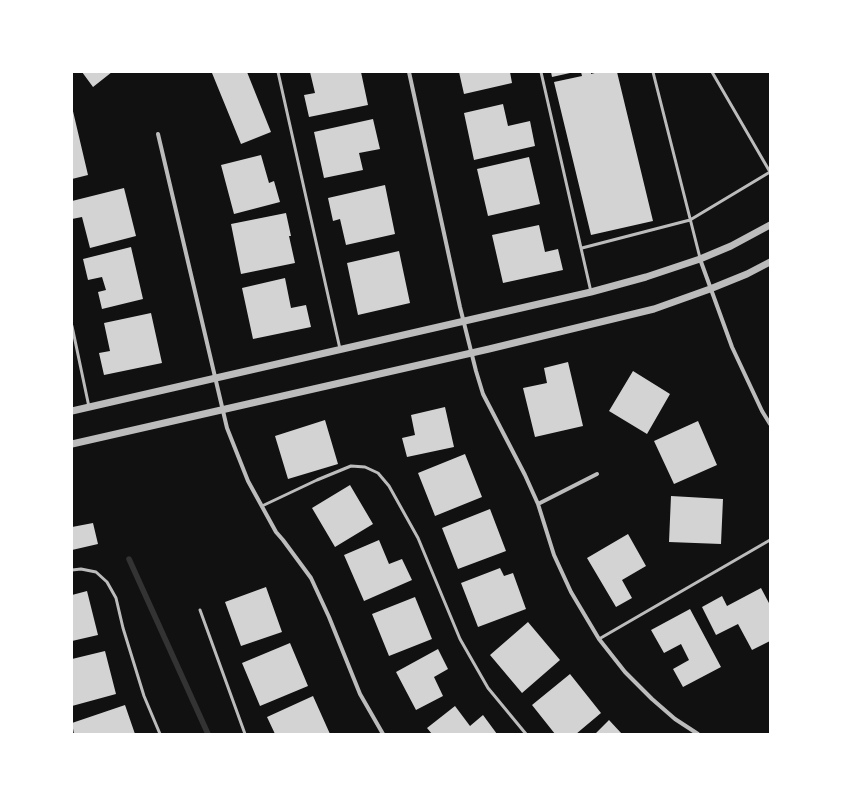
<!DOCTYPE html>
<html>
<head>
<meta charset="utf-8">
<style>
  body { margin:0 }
  #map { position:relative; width:842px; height:806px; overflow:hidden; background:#111; font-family:Montserrat,sans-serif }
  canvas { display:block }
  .frame { position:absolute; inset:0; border:73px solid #fff; pointer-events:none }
</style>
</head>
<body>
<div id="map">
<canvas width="842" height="806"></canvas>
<div class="frame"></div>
</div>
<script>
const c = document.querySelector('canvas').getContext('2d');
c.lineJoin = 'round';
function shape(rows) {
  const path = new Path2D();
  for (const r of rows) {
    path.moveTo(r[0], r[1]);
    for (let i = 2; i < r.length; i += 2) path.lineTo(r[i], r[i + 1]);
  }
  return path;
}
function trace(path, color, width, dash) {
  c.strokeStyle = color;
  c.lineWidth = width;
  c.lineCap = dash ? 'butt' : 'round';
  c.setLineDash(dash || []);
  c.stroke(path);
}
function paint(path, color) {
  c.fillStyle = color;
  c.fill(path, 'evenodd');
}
const stream = shape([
  [129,559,208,734]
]);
const building = shape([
  [82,72,112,72,93,87],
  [214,72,247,72,271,132,241,144,212,73],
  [310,72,361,72,368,105,309,117,304,95,315,93],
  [459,72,510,72,512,83,464,94],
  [551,72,570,72,570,73,552,77],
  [581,72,591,72,591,74,598,72,617,72,653,221,591,235,554,82,582,76],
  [503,104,508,126,530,121,535,146,474,160,464,113],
  [72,107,88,175,72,179],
  [373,119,380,149,359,153,363,170,324,178,314,132],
  [261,155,269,183,274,181,280,202,234,214,221,165],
  [529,157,540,204,488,216,477,169],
  [385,185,395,234,346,245,340,219,333,221,328,198],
  [124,188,136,236,90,248,82,217,72,219,72,201],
  [286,213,291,236,289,236,295,263,241,274,231,224],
  [539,225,545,252,558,249,563,270,503,283,492,235],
  [131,247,143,299,102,309,98,292,106,290,102,277,88,280,83,259],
  [399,251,410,303,358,315,347,263],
  [285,278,291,308,306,305,311,327,253,339,242,288],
  [151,313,162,363,104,375,99,353,110,351,104,323],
  [568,362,583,426,535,437,523,388,547,383,544,368],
  [633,371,670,394,647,434,609,411],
  [445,407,454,447,407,457,402,438,415,435,411,415],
  [325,420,338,464,288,479,275,436],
  [698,421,717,465,674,484,654,441],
  [465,454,482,497,435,516,418,473],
  [350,485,373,524,335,547,312,508],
  [671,496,723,499,721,544,669,542],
  [490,509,506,551,458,569,442,528],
  [93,523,98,544,72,550,72,527],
  [628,534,646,566,622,580,632,598,616,607,587,558],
  [379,540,389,564,402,559,412,580,364,601,344,555],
  [500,568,504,576,513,573,526,609,478,627,461,583],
  [266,587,282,632,241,646,225,602],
  [761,588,770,605,770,641,752,650,738,624,716,635,702,607,722,596,727,606],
  [87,591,98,635,72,641,72,595],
  [415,597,432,639,389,656,372,614],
  [690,609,721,667,683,687,673,669,689,660,681,644,664,653,651,630],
  [528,622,560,660,522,693,490,655],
  [290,643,308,686,260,706,242,663],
  [438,649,448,669,434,677,443,696,416,710,396,672],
  [105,651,116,694,72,706,72,659],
  [570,674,601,713,576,734,555,734,532,705],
  [313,696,330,734,275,734,267,717],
  [125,705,135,734,74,734,72,723],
  [455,706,470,726,483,715,497,734,432,734,427,728],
  [609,720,622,734,595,734]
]);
const service = shape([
  [278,72,340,349],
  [541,72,591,292],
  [653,72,700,258],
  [712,72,770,172],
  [582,248,690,220,770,172],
  [72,326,89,407],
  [262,506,317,480,351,466,365,467,378,473,389,486,418,538,460,639,488,688,526,734],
  [72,570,81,569,96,572,107,582,116,598,123,628,144,696,160,734],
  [200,610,245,734],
  [599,639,770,540]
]);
const minor = shape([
  [409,72,460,307,476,371,483,394,525,475,538,504,554,555,571,592,599,639,625,672,652,699,675,719,698,734],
  [158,134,227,428,248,481,276,532,283,540,311,578,329,617,360,694,383,734],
  [700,259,732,347,762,411,770,424],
  [538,504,597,474]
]);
const tertiary = shape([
  [72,411,591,292,646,277,700,259,731,246,770,225],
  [72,444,489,349,654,309,710,289,747,274,770,262]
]);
trace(stream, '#333', 5.5);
paint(building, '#d3d3d3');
trace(service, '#bcbcbc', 3);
trace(minor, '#bcbcbc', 4);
trace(tertiary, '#bcbcbc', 7);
</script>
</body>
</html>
